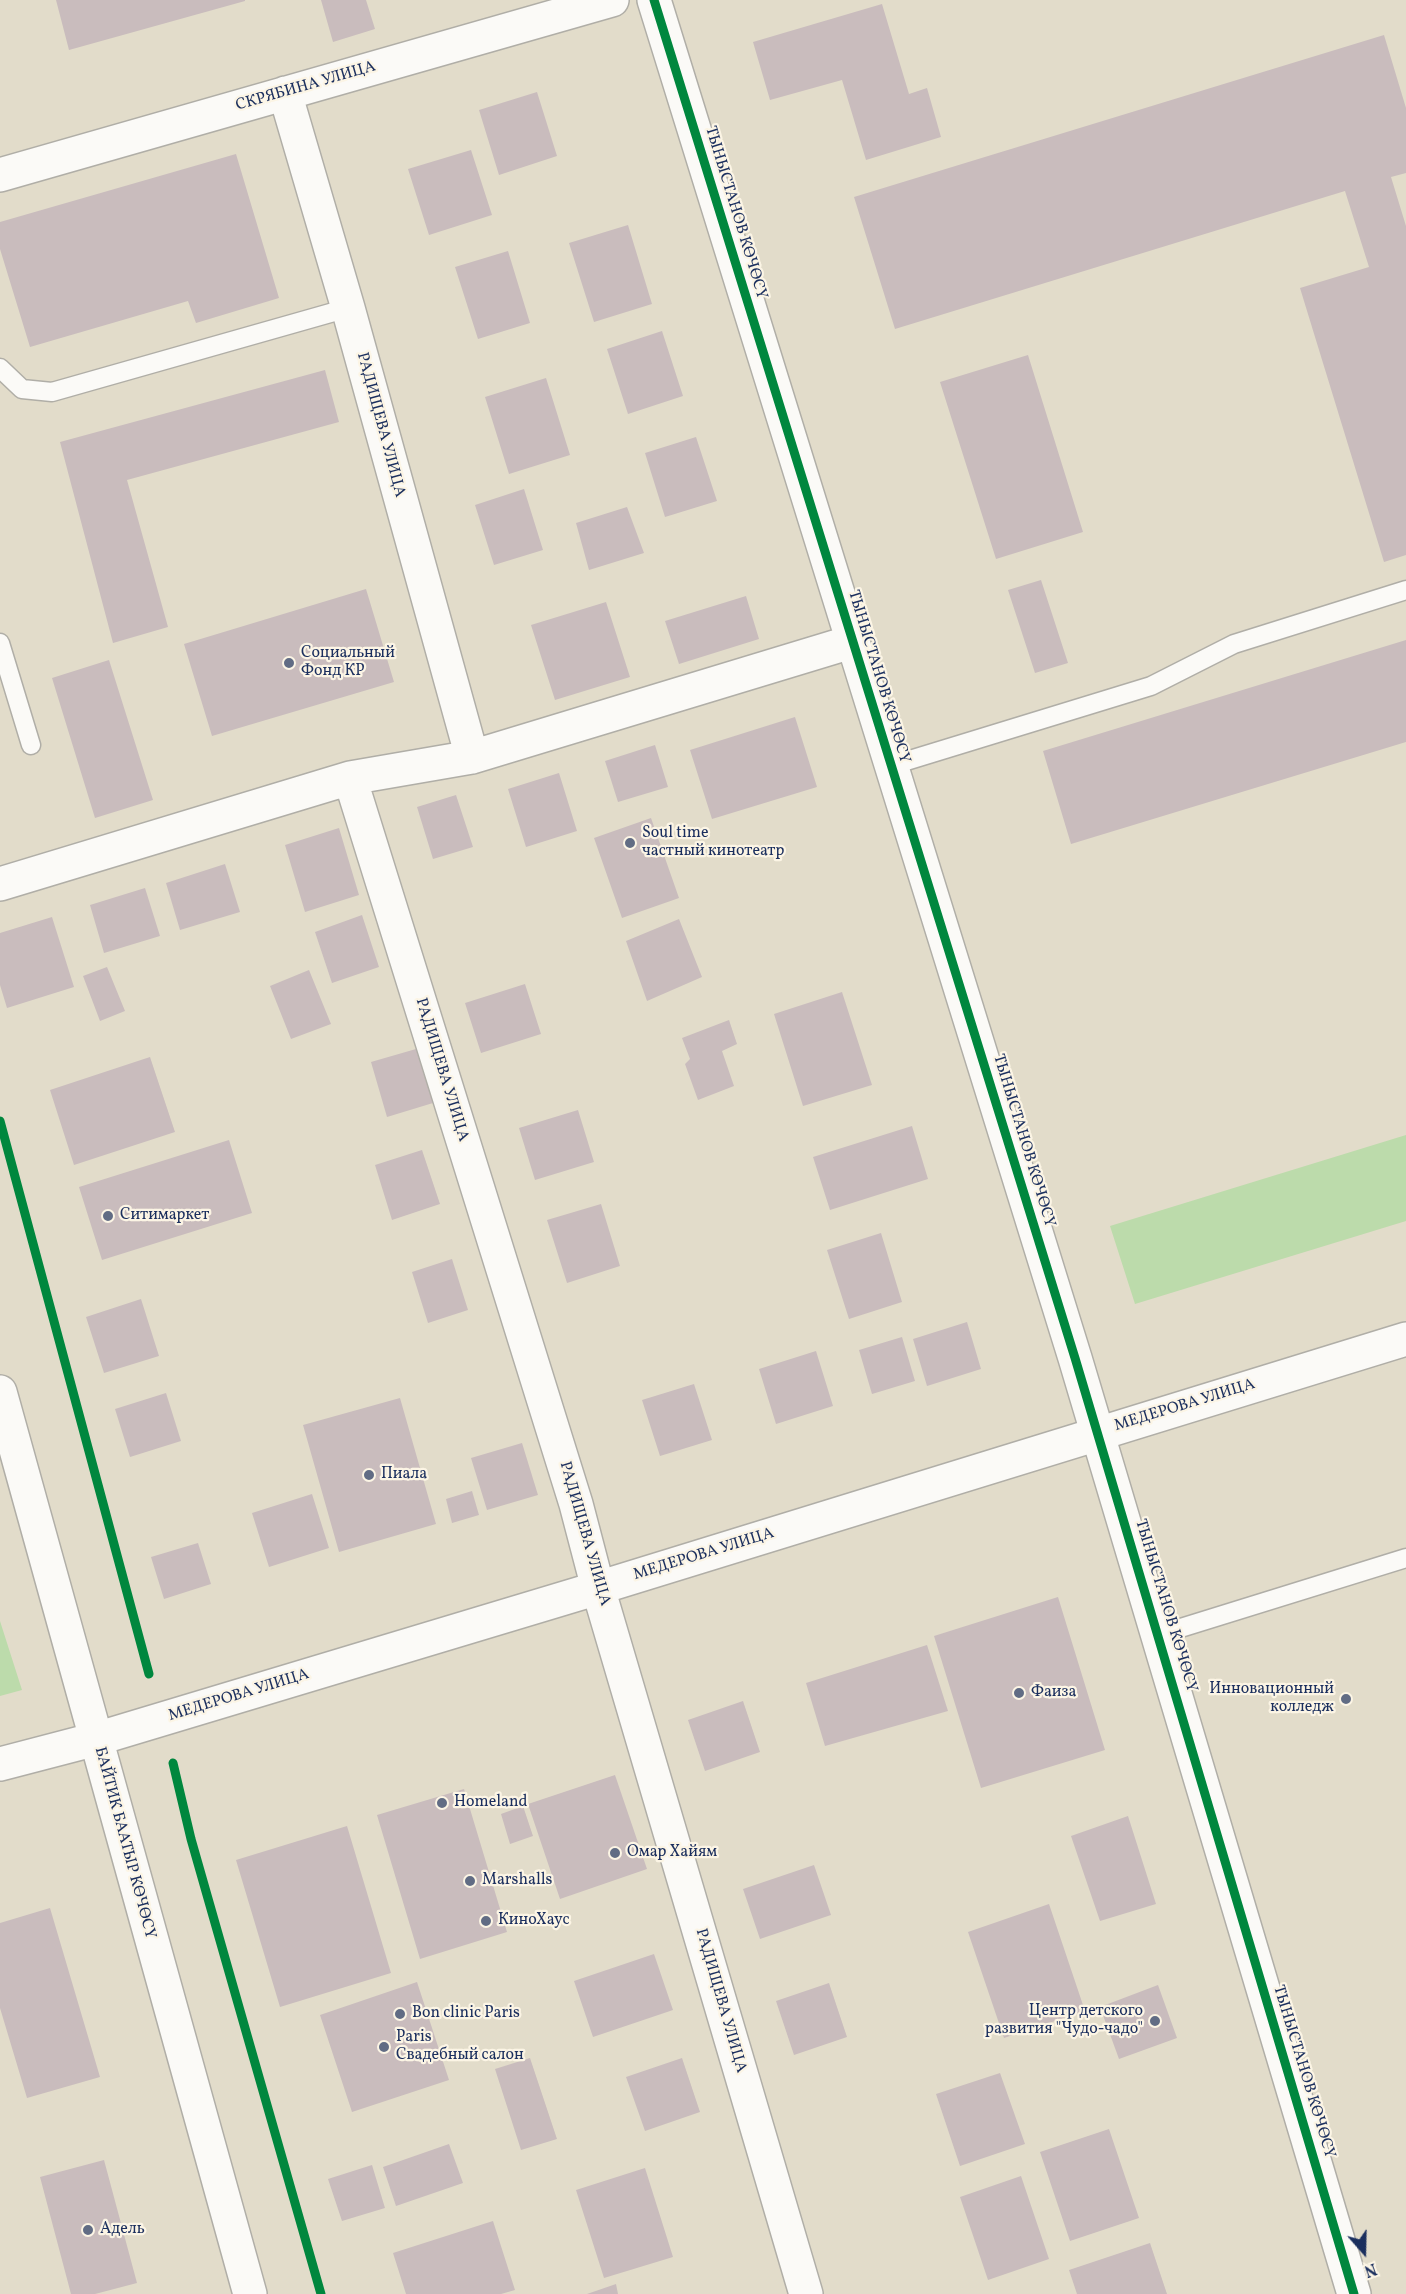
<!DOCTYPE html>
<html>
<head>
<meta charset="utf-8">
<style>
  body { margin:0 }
  #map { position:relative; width:1406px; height:2294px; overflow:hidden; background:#e2dcca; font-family:Vollkorn,serif }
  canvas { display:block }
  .north { position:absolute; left:1334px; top:2222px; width:60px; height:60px; -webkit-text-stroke:4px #fcf5e5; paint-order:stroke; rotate:160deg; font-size:16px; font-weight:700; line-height:24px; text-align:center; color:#1b2f5e }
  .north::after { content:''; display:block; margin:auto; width:21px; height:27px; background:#1b2f5e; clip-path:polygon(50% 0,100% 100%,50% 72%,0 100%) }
</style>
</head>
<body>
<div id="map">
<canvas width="1406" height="2294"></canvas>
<div class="north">N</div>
</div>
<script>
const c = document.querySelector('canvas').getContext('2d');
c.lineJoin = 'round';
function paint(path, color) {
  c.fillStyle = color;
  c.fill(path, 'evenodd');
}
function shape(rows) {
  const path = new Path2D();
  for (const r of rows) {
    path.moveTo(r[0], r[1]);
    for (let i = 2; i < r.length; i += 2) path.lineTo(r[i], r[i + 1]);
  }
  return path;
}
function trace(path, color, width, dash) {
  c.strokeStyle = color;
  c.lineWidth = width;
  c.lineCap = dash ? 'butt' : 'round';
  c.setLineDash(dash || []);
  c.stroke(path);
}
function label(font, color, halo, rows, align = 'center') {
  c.font = font + ' Vollkorn,serif';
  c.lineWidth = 4.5;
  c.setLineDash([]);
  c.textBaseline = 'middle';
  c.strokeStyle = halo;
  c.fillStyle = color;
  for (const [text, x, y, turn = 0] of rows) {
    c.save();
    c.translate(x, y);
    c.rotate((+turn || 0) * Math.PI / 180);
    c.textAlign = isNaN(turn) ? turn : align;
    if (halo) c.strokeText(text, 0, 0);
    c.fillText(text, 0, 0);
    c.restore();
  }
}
const green = shape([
  [1406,1135,1406,1221,1135,1304,1110,1226],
  [0,1621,22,1690,0,1696]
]);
const building = shape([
  [56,0,245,0,245,1,69,50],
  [321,0,366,0,375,29,333,42],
  [882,4,909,94,927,88,941,137,866,160,842,80,770,100,753,42],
  [1384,35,1406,108,1406,173,1391,177,1406,226,1406,555,1384,562,1300,288,1369,267,1345,191,895,329,854,197],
  [537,92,557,156,499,175,479,110],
  [471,150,492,215,429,235,408,169],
  [236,154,279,298,196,323,188,301,30,347,0,249,0,222],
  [628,225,652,304,594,322,569,243],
  [508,251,530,323,478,339,455,267],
  [662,331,683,396,628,414,607,349],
  [1028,355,1083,532,996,559,940,382],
  [325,370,339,422,127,480,168,627,113,643,60,442],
  [546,378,570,455,509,474,485,397],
  [696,437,717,501,665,517,645,453],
  [524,489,543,550,494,565,475,505],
  [627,507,644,553,589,570,576,523],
  [1041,580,1068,663,1035,673,1008,590],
  [366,589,394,682,212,736,184,644],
  [746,596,759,639,679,664,665,621],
  [606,602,630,677,555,700,531,625],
  [1406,640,1406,742,1071,844,1043,751],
  [109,660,153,800,95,818,52,678],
  [795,717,817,787,712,819,690,750],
  [655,745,668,787,618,802,605,761],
  [559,773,577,831,526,847,508,789],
  [456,795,473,847,433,859,417,807],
  [651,818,679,898,622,918,594,838],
  [339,828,359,895,305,912,285,845],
  [225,864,240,912,180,930,166,883],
  [145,888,160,936,104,953,90,905],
  [362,915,379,967,332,983,315,932],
  [52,917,74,987,7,1008,0,985,0,933],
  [679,919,702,977,647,1001,626,941],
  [107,967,125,1011,100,1021,83,976],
  [309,970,331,1024,291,1039,270,986],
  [525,984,541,1034,481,1053,465,1003],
  [842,992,872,1085,803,1106,774,1014],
  [729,1020,737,1044,722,1051,734,1086,698,1100,685,1064,690,1059,682,1038],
  [416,1049,433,1103,387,1117,371,1062],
  [150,1057,175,1132,74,1165,50,1090],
  [578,1110,594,1162,535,1180,519,1128],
  [912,1126,928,1179,830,1210,813,1157],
  [229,1140,252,1213,102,1260,79,1187],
  [422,1150,440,1204,392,1220,375,1165],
  [601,1204,620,1266,567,1283,547,1220],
  [881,1233,902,1302,849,1319,827,1250],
  [452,1259,468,1310,428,1323,412,1272],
  [141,1299,159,1356,104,1373,86,1317],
  [967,1322,981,1369,927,1386,913,1339],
  [902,1337,915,1381,872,1394,859,1350],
  [816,1351,833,1406,776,1424,759,1369],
  [694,1384,712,1440,660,1456,642,1400],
  [166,1393,181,1441,130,1457,115,1409],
  [400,1398,436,1524,339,1552,303,1425],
  [522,1443,538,1495,487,1510,471,1458],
  [472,1491,479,1515,452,1523,446,1499],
  [312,1494,329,1548,269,1567,252,1513],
  [198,1543,211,1584,164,1599,151,1557],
  [1058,1597,1105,1750,981,1788,934,1636],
  [927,1645,948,1711,825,1746,806,1683],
  [743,1701,760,1752,705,1771,688,1720],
  [615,1775,647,1869,560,1899,528,1804],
  [464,1789,507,1932,420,1959,377,1815],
  [523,1806,533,1836,510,1844,501,1814],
  [1128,1816,1156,1904,1100,1921,1071,1836],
  [347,1826,391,1973,280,2007,236,1860],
  [814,1865,831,1915,760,1939,743,1889],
  [1049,1904,1085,2011,1004,2038,968,1932],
  [50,1908,100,2077,27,2098,0,2008,0,1923],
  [654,1954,673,2010,593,2037,574,1981],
  [417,1982,449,2080,352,2112,320,2015],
  [829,1983,847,2037,794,2055,776,2001],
  [1158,1985,1177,2038,1119,2059,1100,2007],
  [530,2058,557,2139,521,2150,495,2069],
  [682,2058,700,2112,645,2131,626,2077],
  [1000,2073,1025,2144,960,2166,936,2094],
  [1109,2129,1139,2218,1070,2241,1040,2152],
  [449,2144,463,2183,396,2206,383,2167],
  [104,2160,137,2283,95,2294,71,2294,40,2177],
  [372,2165,385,2208,342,2221,328,2179],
  [645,2168,673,2257,604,2278,576,2190],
  [1021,2176,1049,2259,988,2280,960,2197],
  [493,2221,515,2290,501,2294,406,2294,393,2253],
  [1150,2243,1167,2294,1077,2294,1069,2270],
  [616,2284,618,2294,587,2294]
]);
const service = shape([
  [0,368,22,389,52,392,348,308],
  [0,643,31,745],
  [890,766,1151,686,1234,644,1406,590],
  [1158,1635,1406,1558]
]);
const minor = shape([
  [654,0,1075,1358,1354,2294],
  [285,93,348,308,472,757],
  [0,175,612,0],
  [350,778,576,1504,598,1588,806,2294],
  [0,884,350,778,472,757,851,642]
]);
const secondary = shape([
  [0,1764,96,1739,598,1588,1406,1339]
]);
const primary = shape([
  [0,1392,250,2294]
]);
const cycleway = shape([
  [654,0,1075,1358,1354,2294],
  [0,1121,149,1674],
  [173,1763,191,1839,321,2294]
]);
const markers = [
  [289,663,6,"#616c84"],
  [630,843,6,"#616c84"],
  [108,1216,6,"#616c84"],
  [369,1475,6,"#616c84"],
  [1019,1693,6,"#616c84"],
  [1346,1699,6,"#616c84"],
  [442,1803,6,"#616c84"],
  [615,1853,6,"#616c84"],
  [470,1881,6,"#616c84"],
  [486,1921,6,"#616c84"],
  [400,2014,6,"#616c84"],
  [1155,2021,6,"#616c84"],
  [384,2047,6,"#616c84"],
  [88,2230,6,"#616c84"]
];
const streetNames = [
  ["СКРЯБИНА УЛИЦА",306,87,-16],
  ["ТЫНЫСТАНОВ КӨЧӨСҮ",735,213,73],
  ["РАДИЩЕВА УЛИЦА",380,425,75],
  ["ТЫНЫСТАНОВ КӨЧӨСҮ",878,677,73],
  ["РАДИЩЕВА УЛИЦА",441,1070,73],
  ["ТЫНЫСТАНОВ КӨЧӨСҮ",1023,1141,73],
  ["МЕДЕРОВА УЛИЦА",1185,1406,-17],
  ["РАДИЩЕВА УЛИЦА",584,1534,74],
  ["МЕДЕРОВА УЛИЦА",704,1555,-17],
  ["ТЫНЫСТАНОВ КӨЧӨСҮ",1165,1606,73],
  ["МЕДЕРОВА УЛИЦА",239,1696,-17],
  ["БАЙТИК БААТЫР КӨЧӨСҮ",124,1843,75],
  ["РАДИЩЕВА УЛИЦА",720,2001,74],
  ["ТЫНЫСТАНОВ КӨЧӨСҮ",1303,2072,73]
];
const poiNames = [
  ["Социальный",301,654],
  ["Фонд КР",301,672],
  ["Soul time",642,834],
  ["частный кинотеатр",642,852],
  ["Ситимаркет",120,1216],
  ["Пиала",381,1475],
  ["Инновационный",1334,1690,"right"],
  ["колледж",1334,1708,"right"],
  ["Фаиза",1031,1693],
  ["Homeland",454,1803],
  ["Омар Хайям",627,1853],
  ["Marshalls",482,1881],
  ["КиноХаус",498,1921],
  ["Центр детского",1143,2012,"right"],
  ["развития \"Чудо-чадо\"",1143,2030,"right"],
  ["Bon clinic Paris",412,2014],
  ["Paris",396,2038],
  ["Свадебный салон",396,2056],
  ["Адель",100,2230]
];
paint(green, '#bcdbab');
paint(building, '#c9bcbd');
trace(service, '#b0aea7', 21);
trace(minor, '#b0aea7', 36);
trace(secondary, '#b0aea7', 36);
trace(primary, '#b0aea7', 36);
trace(service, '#fbfaf7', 18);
trace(minor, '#fbfaf7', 33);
trace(secondary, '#fbfaf7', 33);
trace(primary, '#fbfaf7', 33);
trace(cycleway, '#00873e', 9);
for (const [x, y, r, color] of markers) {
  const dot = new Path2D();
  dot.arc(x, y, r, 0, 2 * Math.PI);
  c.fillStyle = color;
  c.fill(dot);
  trace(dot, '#fcf5e5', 2);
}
label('16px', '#1b2f5e', '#fcf5e5', streetNames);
label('16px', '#1b2f5e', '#fcf5e5', poiNames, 'left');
</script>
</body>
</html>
